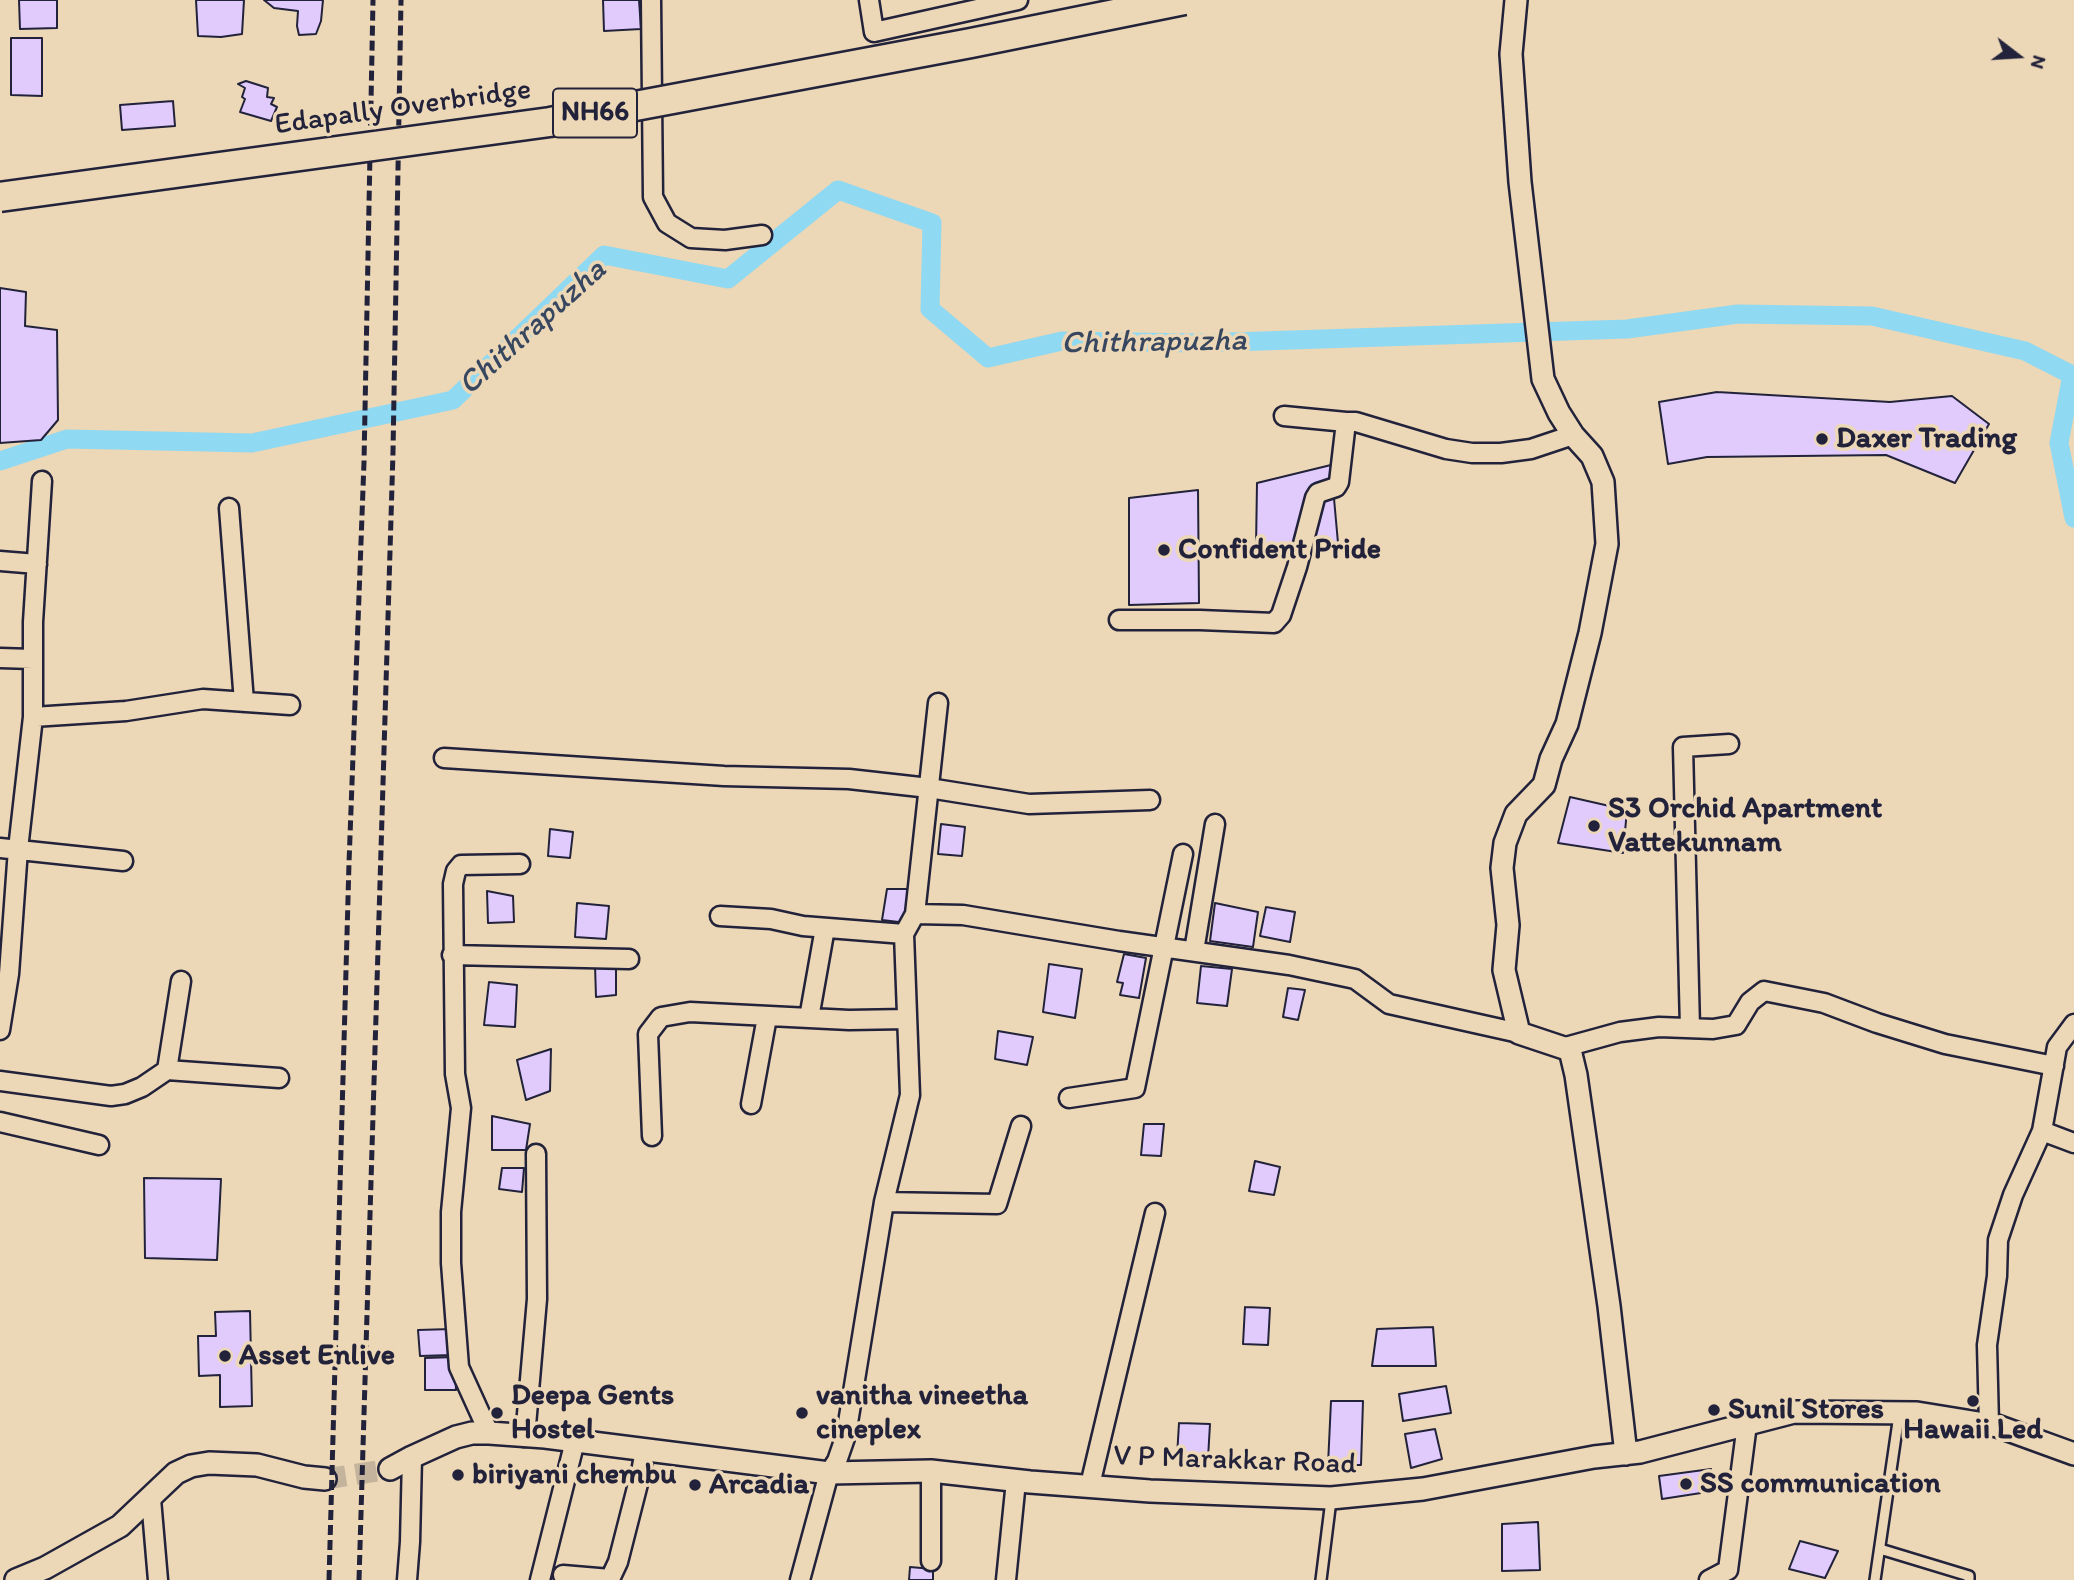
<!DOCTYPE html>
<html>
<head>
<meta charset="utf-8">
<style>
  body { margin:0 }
  #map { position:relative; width:2074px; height:1580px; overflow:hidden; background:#ecd7b6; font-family:Itim,sans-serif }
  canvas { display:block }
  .north { position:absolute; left:1983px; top:21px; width:70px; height:70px; -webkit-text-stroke:5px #ecd7b6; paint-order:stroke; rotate:107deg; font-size:19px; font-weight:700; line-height:28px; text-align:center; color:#22223b }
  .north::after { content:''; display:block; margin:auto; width:24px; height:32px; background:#22223b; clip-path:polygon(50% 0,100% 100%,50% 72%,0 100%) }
</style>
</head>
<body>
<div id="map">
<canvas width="2074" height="1580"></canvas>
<div class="north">N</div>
</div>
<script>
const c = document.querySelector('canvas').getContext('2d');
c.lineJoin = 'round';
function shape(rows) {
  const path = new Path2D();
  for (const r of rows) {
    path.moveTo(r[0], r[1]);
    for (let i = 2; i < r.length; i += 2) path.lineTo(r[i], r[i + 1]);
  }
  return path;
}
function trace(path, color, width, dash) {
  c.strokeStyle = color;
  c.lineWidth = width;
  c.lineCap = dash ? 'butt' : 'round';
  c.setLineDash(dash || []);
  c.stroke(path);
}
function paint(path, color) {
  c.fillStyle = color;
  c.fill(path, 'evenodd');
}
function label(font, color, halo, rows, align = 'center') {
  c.font = font + ' Itim,sans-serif';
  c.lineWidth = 7;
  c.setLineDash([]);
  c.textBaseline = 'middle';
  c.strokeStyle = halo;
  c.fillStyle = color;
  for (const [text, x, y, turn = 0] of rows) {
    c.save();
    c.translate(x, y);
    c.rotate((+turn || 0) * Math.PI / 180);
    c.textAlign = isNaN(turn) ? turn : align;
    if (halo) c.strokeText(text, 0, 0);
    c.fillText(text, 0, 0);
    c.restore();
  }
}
const canal = shape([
  [0,461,67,439,252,443,453,400,604,255,728,279,838,190,932,223,930,309,988,358,1062,341,1200,343,1627,329,1738,314,1872,316,2025,351,2072,375,2059,443,2074,518]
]);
const building = shape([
  [19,0,57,0,57,28,20,29,19,0],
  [196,0,244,0,242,34,221,37,198,36,196,0],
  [264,0,323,0,321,21,316,34,299,35,297,26,298,11,274,8,264,0],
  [603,0,639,0,641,29,604,31,603,0],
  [11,38,42,38,42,96,11,95,11,38],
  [246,81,268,88,267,97,274,98,271,104,277,107,271,121,240,112,245,99,242,97,245,88,238,84,246,81],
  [173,101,175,126,122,130,120,105,173,101],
  [0,288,26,292,25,326,57,330,58,420,41,440,0,443,0,288],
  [1717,392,1890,402,1952,396,1989,424,1955,483,1886,455,1707,457,1668,464,1659,402,1717,392],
  [1331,465,1338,543,1256,547,1257,483,1331,465],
  [1198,490,1199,603,1129,605,1129,498,1198,490],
  [1570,797,1627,810,1623,853,1558,843,1570,797],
  [941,824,965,827,962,856,938,854,941,824],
  [550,829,573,832,570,858,548,856,550,829],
  [887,889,913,889,907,923,882,920,887,889],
  [487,891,513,896,514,922,488,923,487,891],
  [577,903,609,906,606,939,575,937,577,903],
  [1215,903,1258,912,1253,947,1210,941,1215,903],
  [1266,907,1295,912,1290,942,1260,936,1266,907],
  [1124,954,1146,958,1139,998,1120,995,1123,983,1117,982,1124,954],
  [616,964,616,995,596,997,595,965,616,964],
  [1049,964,1082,969,1075,1018,1043,1012,1049,964],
  [1201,966,1232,969,1227,1006,1197,1003,1201,966],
  [489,982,517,985,515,1027,484,1025,489,982],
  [1288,988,1305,990,1298,1020,1283,1017,1288,988],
  [998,1031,1033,1037,1027,1065,995,1059,998,1031],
  [551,1049,550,1091,526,1100,517,1060,551,1049],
  [492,1116,530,1124,526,1150,492,1150,492,1116],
  [1144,1124,1164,1124,1161,1156,1141,1155,1144,1124],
  [1255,1161,1280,1167,1274,1195,1249,1191,1255,1161],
  [502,1168,524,1168,522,1192,499,1189,502,1168],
  [144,1178,221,1179,217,1260,145,1258,144,1178],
  [1245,1307,1270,1308,1268,1345,1243,1344,1245,1307],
  [250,1311,252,1406,220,1407,220,1375,199,1376,198,1336,216,1336,215,1312,250,1311],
  [1433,1327,1436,1366,1372,1366,1377,1329,1433,1327],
  [452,1329,452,1355,420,1356,418,1330,452,1329],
  [455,1357,456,1390,425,1390,425,1358,455,1357],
  [1446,1386,1451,1413,1403,1421,1399,1394,1446,1386],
  [1331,1401,1363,1401,1361,1465,1328,1465,1331,1401],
  [1179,1423,1210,1424,1208,1458,1177,1457,1179,1423],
  [1435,1429,1442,1459,1411,1468,1405,1434,1435,1429],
  [1711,1469,1714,1491,1662,1499,1659,1476,1711,1469],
  [1538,1522,1540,1570,1502,1571,1502,1524,1538,1522],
  [1800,1541,1838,1551,1825,1578,1789,1569,1800,1541],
  [910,1567,933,1569,933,1580,909,1580,910,1567]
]);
const tertiaryTunnel = shape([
  [325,1479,390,1469]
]);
const service = shape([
  [1880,1549,1969,1576,1969,1580],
  [1321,1580,1331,1500],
  [1875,1580,1899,1415]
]);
const minor = shape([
  [651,0,653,197,667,223,691,238,725,240,762,235],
  [869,0,874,32,1018,0],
  [1284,416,1346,422],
  [229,508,244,702],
  [0,561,37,564],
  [1119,620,1200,620,1274,623,1281,615,1297,567,1315,498,1318,493,1336,487,1339,482,1346,422,1356,422,1446,449,1472,453,1501,453,1531,449,1573,435],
  [0,658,32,659],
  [33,717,126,711,203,699,290,705],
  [444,758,724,776,849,779,929,788,1029,804,1150,800],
  [0,848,123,861],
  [915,914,938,703],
  [720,916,771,919,803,926,904,934],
  [1194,951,1215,824],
  [452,955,629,959],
  [809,1018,825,928],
  [1690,1028,1683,747,1729,744],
  [0,1030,9,974,18,849,33,717,33,622,42,481],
  [1562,1048,1620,1032,1659,1027,1713,1029,1736,1025,1750,1002,1764,991,1824,1003,1877,1023,1945,1044,2054,1066],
  [167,1070,279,1078],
  [0,1081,111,1096,125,1094,142,1087,167,1070,181,981],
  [1069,1098,1135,1088,1183,854],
  [751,1104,767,1017],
  [0,1122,99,1145],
  [2042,1131,2074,1143],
  [652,1136,648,1034,661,1017,690,1012,849,1020,907,1019],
  [884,1202,997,1204,1021,1126],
  [1989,1424,1987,1345,1997,1276,1998,1240,2013,1195,2042,1131,2057,1047,2074,1024],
  [489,1433,459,1367,451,1263,451,1212,461,1108,455,1074,453,884,456,871,461,865,520,864],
  [525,1437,537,1299,536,1154],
  [1090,1485,1155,1213],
  [151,1499,158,1580],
  [931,1561,931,1471],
  [563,1575,610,1579,618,1562,641,1472,645,1450],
  [407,1580,410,1542,412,1457],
  [540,1580,575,1441],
  [800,1580,829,1473,837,1461,846,1435,884,1202,910,1095,904,934,915,914,963,915,1119,941,1289,965,1355,979,1389,1004,1519,1033],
  [1006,1580,1016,1481],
  [1709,1580,1728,1570,1747,1424]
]);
const tertiary = shape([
  [1516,0,1511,54,1520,182,1543,379,1559,413,1573,435,1592,456,1603,482,1607,544,1590,633,1567,724,1551,759,1544,785,1516,814,1505,843,1502,868,1508,925,1504,970,1519,1033,1570,1050,1576,1075,1609,1306,1626,1454],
  [390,1469,412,1457,456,1437,472,1433,489,1433,545,1437,829,1473,931,1471,1030,1482,1150,1491,1331,1498,1423,1489,1594,1457,1640,1452,1794,1412,1917,1413,1997,1426,2074,1454],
  [16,1580,45,1568,120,1526,176,1473,191,1466,209,1463,257,1465,304,1477,325,1479]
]);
const rail = shape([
  [329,1580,349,863,364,462,373,0],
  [359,1580,393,452,401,0]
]);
const trunkBridge = shape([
  [0,197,550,122,971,43,1184,0]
]);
const markers = [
  [1822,439,7,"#22223b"],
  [1164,550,7,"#22223b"],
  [1594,826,7,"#22223b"],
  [225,1356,7,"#22223b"],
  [1973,1401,7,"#22223b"],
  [1714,1410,7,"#22223b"],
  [497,1413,7,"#22223b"],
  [802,1413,7,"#22223b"],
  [458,1475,7,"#22223b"],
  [1686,1484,7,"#22223b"],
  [695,1485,7,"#22223b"]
];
const shields = [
  [595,113,84]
];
const shieldNames = [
  ["NH66",595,113]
];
const streetNames = [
  ["Edapally Overbridge",403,108,-8],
  ["V P Marakkar Road",1235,1461,2]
];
const poiNames = [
  ["Daxer Trading",1836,439],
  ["Confident Pride",1178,550],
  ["S3 Orchid Apartment",1608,809],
  ["Vattekunnam",1608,843],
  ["Asset Enlive",239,1356],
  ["Deepa Gents",511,1396],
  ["Hostel",511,1430],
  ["vanitha vineetha",816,1396],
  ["cineplex",816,1430],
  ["Sunil Stores",1728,1410],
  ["Hawaii Led",1973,1430,"center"],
  ["biriyani chembu",472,1475],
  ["SS communication",1700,1484],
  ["Arcadia",709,1485]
];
const waterNames = [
  ["Chithrapuzha",533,328,-42],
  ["Chithrapuzha",1154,343,-1]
];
trace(canal, '#90d9f2', 19);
paint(building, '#e0cbfc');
trace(building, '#22223b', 2);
trace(tertiaryTunnel, '#c4b39d', 21, [21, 10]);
trace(service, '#22223b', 14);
trace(minor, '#22223b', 23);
trace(tertiary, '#22223b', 26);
trace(service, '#ecd7b6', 9);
trace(minor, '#ecd7b6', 18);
trace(tertiary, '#ecd7b6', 21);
trace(rail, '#22223b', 5, [10, 5]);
trace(trunkBridge, '#22223b', 33, []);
trace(trunkBridge, '#ecd7b6', 28);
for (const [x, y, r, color] of markers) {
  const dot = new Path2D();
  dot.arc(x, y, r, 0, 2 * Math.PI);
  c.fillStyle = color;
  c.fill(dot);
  trace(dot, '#ecd7b6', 2.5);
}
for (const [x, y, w] of shields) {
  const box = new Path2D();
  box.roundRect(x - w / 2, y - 24.5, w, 49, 5);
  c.fillStyle = '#ecd7b6';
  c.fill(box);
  trace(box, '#22223b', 2);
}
label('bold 28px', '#22223b', null, shieldNames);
label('30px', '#22223b', '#ecd7b6', streetNames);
label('bold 30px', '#22223b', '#ecd7b6', poiNames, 'left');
label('italic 32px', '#384760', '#ecd7b6', waterNames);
</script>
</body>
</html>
